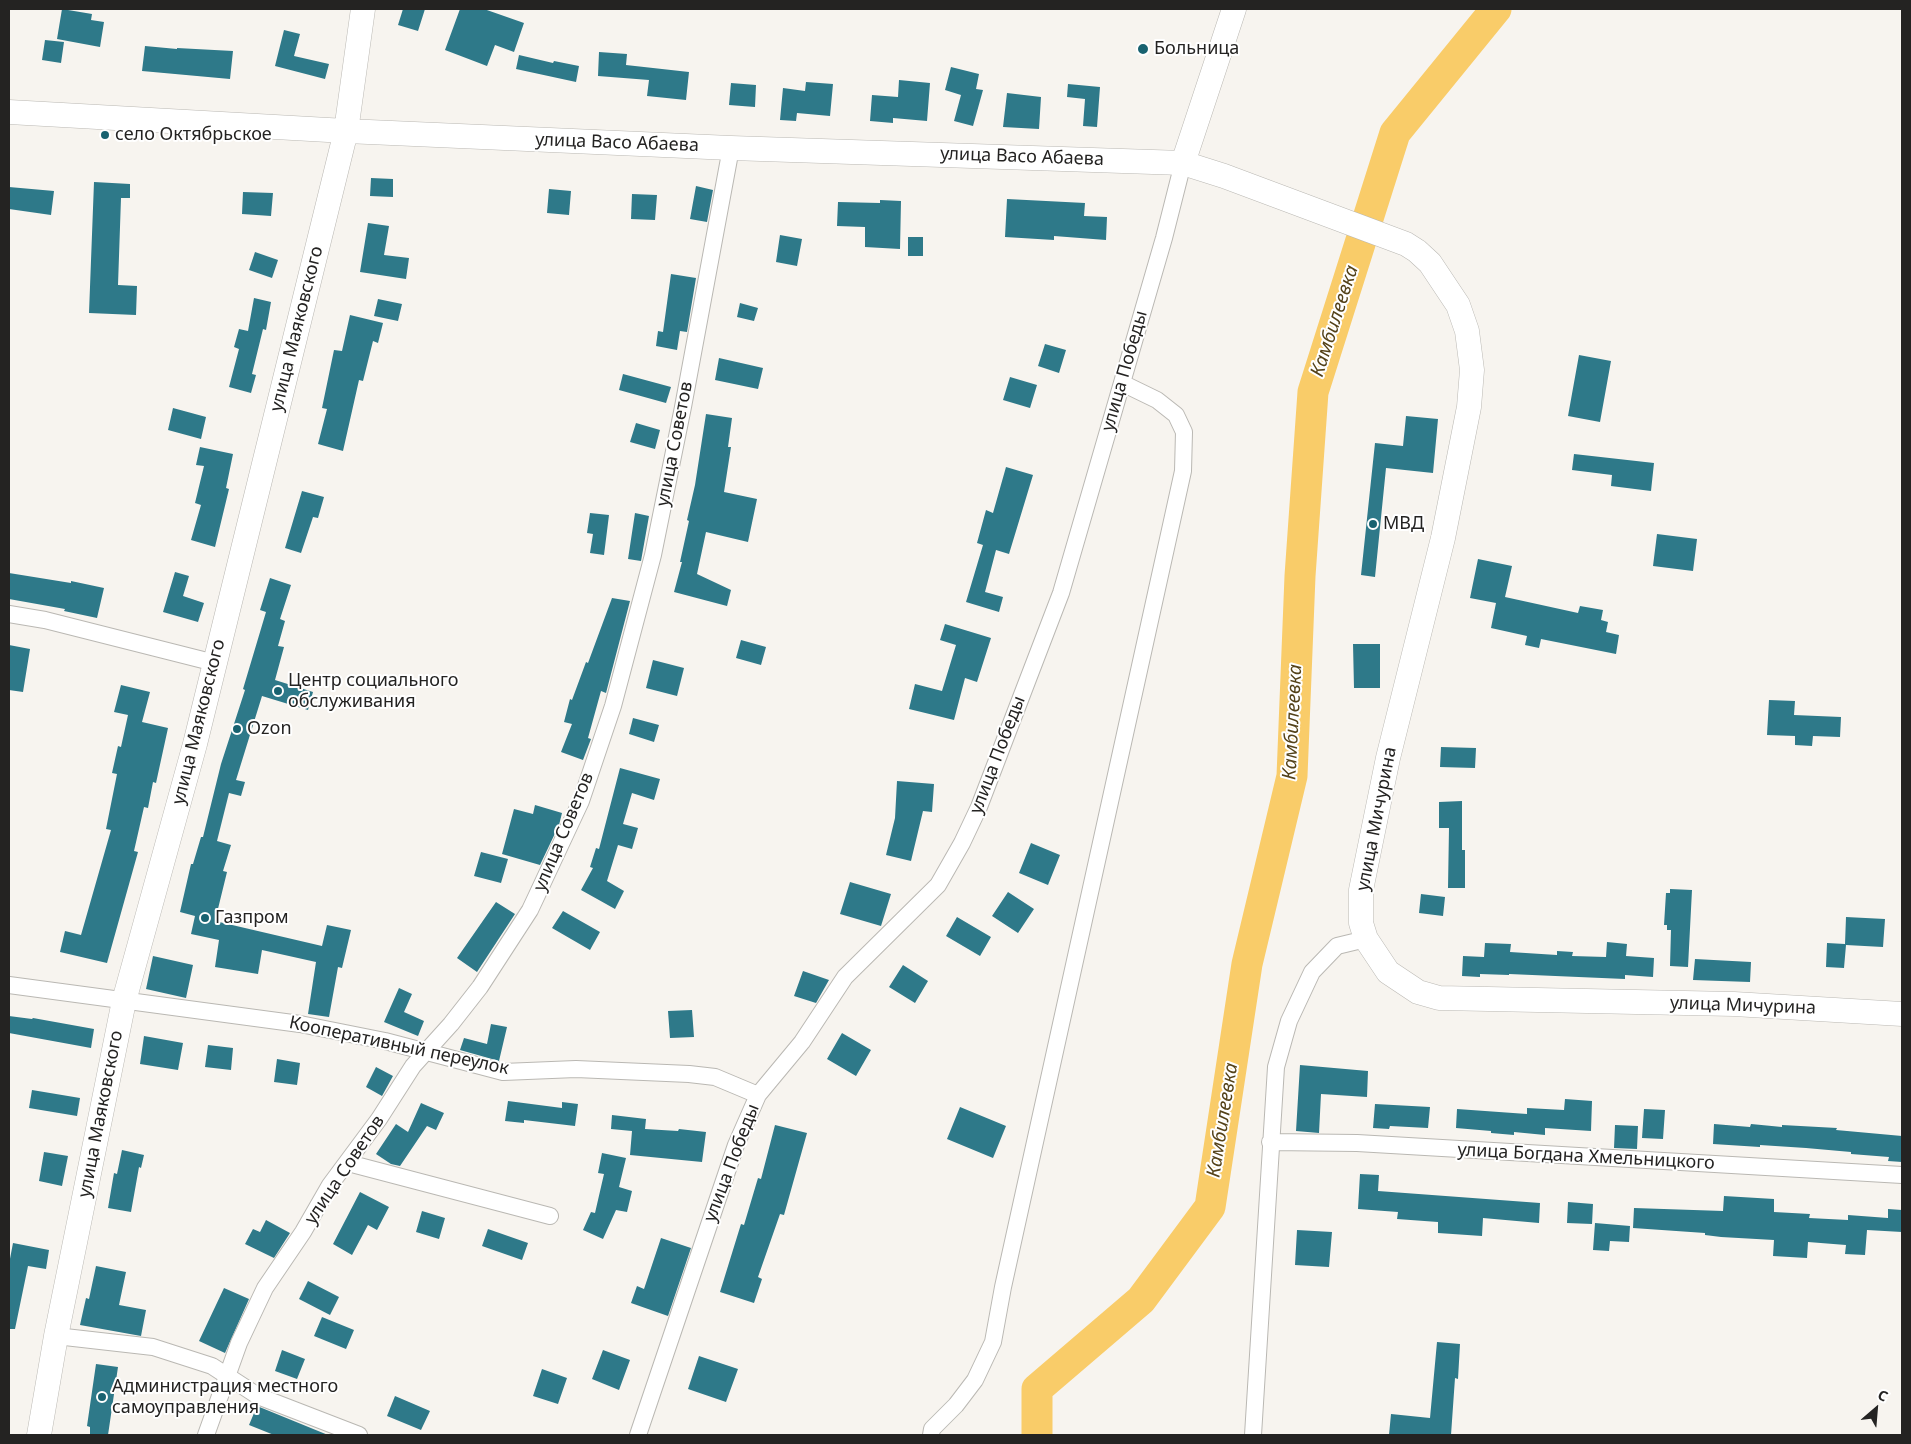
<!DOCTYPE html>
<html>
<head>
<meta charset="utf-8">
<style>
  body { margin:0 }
  #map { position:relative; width:1911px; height:1444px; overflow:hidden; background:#f7f4ef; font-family:"Noto Sans",sans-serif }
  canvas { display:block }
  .frame { position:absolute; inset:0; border:10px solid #242322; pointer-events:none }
  .north { position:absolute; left:1851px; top:1384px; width:50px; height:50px; -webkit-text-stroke:4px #fff; paint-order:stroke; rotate:27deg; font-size:14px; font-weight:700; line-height:20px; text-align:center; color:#242322 }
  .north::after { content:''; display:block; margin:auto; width:18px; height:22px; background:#242322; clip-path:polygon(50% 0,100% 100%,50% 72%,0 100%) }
</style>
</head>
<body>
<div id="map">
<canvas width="1911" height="1444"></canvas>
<div class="frame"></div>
<div class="north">С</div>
</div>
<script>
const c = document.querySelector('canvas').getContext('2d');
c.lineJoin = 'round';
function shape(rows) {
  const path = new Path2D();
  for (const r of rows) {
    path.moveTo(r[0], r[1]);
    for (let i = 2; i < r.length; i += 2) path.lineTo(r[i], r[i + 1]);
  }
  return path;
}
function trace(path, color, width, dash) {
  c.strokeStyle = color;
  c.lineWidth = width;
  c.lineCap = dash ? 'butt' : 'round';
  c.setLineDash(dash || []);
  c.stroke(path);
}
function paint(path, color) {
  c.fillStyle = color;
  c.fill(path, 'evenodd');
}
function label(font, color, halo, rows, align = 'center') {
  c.font = font + ' "Noto Sans",sans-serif';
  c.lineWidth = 4;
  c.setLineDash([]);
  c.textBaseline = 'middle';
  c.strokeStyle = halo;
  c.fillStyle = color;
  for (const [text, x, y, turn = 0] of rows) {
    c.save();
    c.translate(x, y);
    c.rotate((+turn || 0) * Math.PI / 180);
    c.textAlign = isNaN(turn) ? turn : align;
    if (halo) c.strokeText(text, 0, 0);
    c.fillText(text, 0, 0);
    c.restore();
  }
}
const river = shape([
  [1037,1435,1037,1389,1141,1300,1210,1207,1247,964,1292,776,1300,576,1313,392,1395,133,1496,9]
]);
const building = shape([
  [62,9,92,14,91,20,104,22,100,47,57,39],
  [403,9,425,9,418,31,398,25],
  [460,9,484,9,524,23,514,52,495,45,487,66,445,50],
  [284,30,300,34,294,56,329,64,325,79,275,66],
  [45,40,64,42,61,63,42,60],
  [145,46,177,49,177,48,233,51,230,79,142,71],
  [599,52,627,54,626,65,689,72,686,100,647,96,649,80,598,76],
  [519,55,553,63,554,61,579,66,576,82,516,69],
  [951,67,979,74,976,89,983,90,973,126,954,121,961,95,945,90],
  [899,80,930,83,927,121,893,118,893,123,870,121,872,95,898,97],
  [806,82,833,84,830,116,797,113,796,121,780,120,783,88,805,91],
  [731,83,756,85,755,107,729,105],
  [1068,84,1100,87,1097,127,1083,126,1085,99,1067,97],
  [1007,93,1041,97,1039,129,1003,127],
  [371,178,393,179,393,197,370,196],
  [94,182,130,184,130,198,121,198,118,285,137,286,136,315,89,313],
  [696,186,713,190,707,222,690,219],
  [9,187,54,191,51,215,9,209],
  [549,189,571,191,569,215,547,213],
  [243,192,273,193,271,216,242,214],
  [632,194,657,195,655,220,631,219],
  [1007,199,1085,203,1084,216,1107,217,1106,240,1054,236,1054,240,1005,237],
  [880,200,901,201,900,249,865,247,865,227,837,226,838,202,880,203],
  [368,223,389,226,384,255,409,258,406,279,360,272],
  [780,235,802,239,797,266,776,262],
  [908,237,923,237,923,256,908,256],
  [255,252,278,260,272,278,249,270],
  [671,274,696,278,687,332,680,331,677,350,656,346,658,331,663,332],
  [254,298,271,302,266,330,263,329,252,374,256,375,251,393,229,387,239,349,234,347,239,329,248,331],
  [378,299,402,304,398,321,374,316],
  [740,303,758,308,754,321,737,317],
  [350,315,383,323,378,343,373,341,363,381,359,380,343,451,318,444,327,409,322,408,334,350,342,351],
  [1045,344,1066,350,1059,373,1038,366],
  [1579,355,1611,361,1600,422,1568,416],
  [719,358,763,368,758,389,715,380],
  [623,374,671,387,666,403,619,390],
  [1010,377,1037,385,1030,408,1003,400],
  [173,408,206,417,201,439,168,430],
  [706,414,732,418,728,447,731,447,724,492,757,499,748,542,706,532,697,574,731,590,727,606,674,592,682,562,680,562,689,521,687,520,695,485],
  [1406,416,1438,419,1433,473,1386,468,1375,577,1361,575,1375,443,1403,446],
  [636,423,660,430,655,449,630,442],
  [200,447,233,454,226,488,229,489,215,547,191,540,201,505,195,503,204,466,196,465],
  [1574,454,1654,463,1651,491,1611,486,1612,475,1572,470],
  [1006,467,1033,475,1009,554,996,550,985,592,1003,597,999,612,966,602,983,545,977,543,986,510,993,513],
  [302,491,324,497,318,518,313,517,301,553,285,548],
  [590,513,609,515,604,555,590,553,593,534,587,533],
  [635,513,649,516,641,561,628,559],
  [1657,534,1697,539,1693,571,1653,566],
  [1478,559,1512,566,1505,597,1578,613,1580,606,1603,610,1601,620,1608,622,1606,632,1619,635,1616,654,1541,639,1539,648,1525,645,1527,636,1491,628,1496,603,1470,598],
  [175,572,189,576,183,596,204,603,198,622,163,612],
  [9,573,71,583,71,581,104,588,97,618,64,611,65,609,9,599],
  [270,578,291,585,280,619,285,621,278,646,284,647,275,680,313,692,308,710,262,696,236,780,245,782,241,796,229,793,217,841,231,845,223,871,227,872,215,921,322,946,327,925,351,930,342,968,338,967,329,1017,308,1014,316,962,262,950,258,974,215,967,219,940,191,934,195,916,180,912,191,864,193,864,201,837,203,837,221,764,245,690,243,689,266,612,260,610],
  [612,598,630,601,606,693,601,691,588,738,591,739,583,760,561,752,572,724,564,722,570,699,572,700,586,662,588,663],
  [945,624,991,638,977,682,965,678,954,720,909,709,915,684,942,691,956,645,940,640],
  [741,640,766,647,761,665,736,658],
  [1353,644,1380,644,1380,688,1354,688],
  [9,645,30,649,23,692,9,690],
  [653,660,684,668,677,696,646,688],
  [121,685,150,692,142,722,168,728,156,783,153,782,148,808,144,807,134,851,138,852,107,963,60,952,65,931,81,935,111,830,106,829,117,774,112,773,118,746,121,747,128,715,114,712],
  [1769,700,1795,701,1794,715,1841,717,1840,737,1813,736,1812,746,1795,745,1795,736,1767,735],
  [633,718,659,725,654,742,629,734],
  [1441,747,1476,748,1475,768,1440,767],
  [620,768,660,779,654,800,632,793,623,824,638,828,632,849,618,845,607,881,624,891,615,909,581,890,593,868,590,867,596,848,599,849],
  [897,781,934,784,932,812,923,811,911,861,886,855,895,818],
  [1462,801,1462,850,1465,850,1465,888,1448,888,1449,828,1439,828,1439,802],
  [535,805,562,813,559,825,540,865,502,854,514,809,533,814],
  [1031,843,1060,855,1048,885,1019,873],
  [481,852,508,859,501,883,474,876],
  [850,882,891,894,881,926,840,914],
  [1670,889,1692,890,1688,967,1670,966,1671,930,1667,930,1667,925,1664,925,1666,893,1670,893],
  [1008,892,1034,909,1018,933,992,916],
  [1421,894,1445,897,1443,916,1419,913],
  [496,902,515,914,477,972,457,958],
  [563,911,600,932,590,950,552,928],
  [957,917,991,937,980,956,946,936],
  [1846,917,1885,919,1883,947,1846,945,1844,968,1826,967,1827,943,1845,944],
  [1607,942,1627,944,1626,956,1654,958,1653,977,1625,975,1625,979,1509,974,1509,975,1480,974,1480,977,1462,976,1463,956,1484,957,1485,943,1511,944,1510,952,1557,955,1557,951,1573,952,1572,956,1606,957],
  [153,956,193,965,186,998,146,989],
  [1695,959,1751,962,1750,982,1693,980],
  [903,965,928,981,915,1003,889,987],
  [803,971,829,980,816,1003,794,996],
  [399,988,412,994,404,1012,424,1021,418,1036,384,1022],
  [692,1010,694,1037,670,1038,668,1011],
  [9,1016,32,1019,33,1018,94,1029,91,1048,9,1033],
  [491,1024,507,1027,499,1061,460,1050,464,1038,487,1044],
  [842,1033,871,1050,856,1076,827,1059],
  [144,1036,183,1043,178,1070,140,1064],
  [208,1045,233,1048,231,1070,205,1067],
  [277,1059,300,1063,297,1085,274,1082],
  [1300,1065,1368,1071,1367,1097,1321,1094,1319,1133,1296,1131],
  [376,1067,393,1076,382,1096,366,1087],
  [32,1090,80,1098,77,1116,29,1108],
  [1565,1099,1592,1101,1591,1131,1545,1128,1545,1135,1514,1132,1514,1135,1491,1133,1491,1131,1456,1128,1457,1109,1527,1114,1527,1108,1564,1110],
  [508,1101,562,1108,562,1102,578,1104,575,1126,524,1120,524,1123,505,1121],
  [421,1103,444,1113,436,1130,427,1126,400,1166,391,1164,376,1154,396,1124,408,1132],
  [1375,1104,1430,1107,1428,1128,1390,1126,1389,1129,1373,1128],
  [960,1107,1006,1126,993,1158,947,1139],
  [1644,1109,1665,1110,1663,1139,1642,1138],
  [612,1115,646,1119,645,1129,678,1131,679,1129,706,1132,702,1162,630,1155,632,1131,611,1129],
  [1714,1124,1750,1127,1751,1124,1782,1127,1782,1125,1837,1128,1836,1130,1902,1136,1902,1162,1888,1161,1889,1157,1851,1154,1851,1152,1806,1148,1760,1145,1760,1147,1713,1144],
  [775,1125,807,1133,784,1215,780,1214,758,1277,762,1279,754,1303,720,1292,741,1224,744,1225,758,1178,761,1179],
  [1615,1125,1638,1126,1637,1149,1614,1148],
  [122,1150,144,1155,141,1168,139,1167,131,1212,108,1208,114,1173,117,1174],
  [44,1152,68,1156,62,1186,39,1181],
  [602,1153,626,1158,619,1187,632,1191,627,1212,616,1210,603,1239,583,1230,591,1212,595,1213,604,1174,598,1173],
  [1360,1174,1379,1175,1378,1191,1540,1203,1539,1223,1483,1218,1482,1236,1438,1233,1438,1222,1397,1219,1398,1212,1358,1209],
  [360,1192,389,1207,377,1230,368,1225,352,1255,333,1244],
  [1724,1196,1774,1199,1774,1212,1810,1214,1809,1218,1848,1220,1848,1215,1888,1218,1888,1209,1902,1210,1902,1232,1867,1230,1865,1255,1845,1254,1846,1245,1808,1242,1807,1258,1773,1256,1774,1240,1721,1237,1705,1235,1705,1233,1633,1228,1634,1208,1723,1211],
  [1568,1202,1593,1204,1592,1224,1567,1223],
  [422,1211,445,1218,439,1239,416,1232],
  [266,1220,290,1233,274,1258,245,1244,253,1229,260,1232],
  [1595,1223,1630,1226,1629,1242,1610,1241,1609,1251,1593,1250],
  [488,1229,528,1243,522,1260,482,1246],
  [1297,1230,1332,1232,1329,1267,1295,1265],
  [661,1238,691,1248,668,1316,631,1303,637,1286,644,1289],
  [13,1243,49,1250,46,1269,28,1266,15,1329,9,1329,9,1264],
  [96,1266,126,1272,119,1305,146,1310,141,1336,80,1325,86,1298,89,1299],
  [308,1281,339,1297,330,1315,299,1299],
  [224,1288,249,1299,225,1353,199,1341],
  [322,1317,354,1330,346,1349,314,1336],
  [1437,1342,1460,1344,1458,1379,1455,1378,1451,1435,1389,1435,1391,1414,1430,1418],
  [282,1350,305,1359,297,1379,275,1371],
  [603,1350,630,1360,619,1390,592,1379],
  [699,1356,738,1369,726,1402,688,1389],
  [96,1364,118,1367,108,1435,90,1435,90,1427,87,1426],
  [542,1369,567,1378,558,1404,533,1396],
  [395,1396,430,1411,421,1430,387,1416],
  [257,1406,328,1435,274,1435,249,1425]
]);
const street = shape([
  [9,614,45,620,215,663],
  [9,985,300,1024,385,1041,503,1072,576,1069,689,1074,715,1077,758,1095],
  [1270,1142,1357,1143,1902,1175],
  [348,1163,550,1216],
  [56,1336,153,1347,212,1366,258,1396,359,1435],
  [206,1435,239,1343,265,1288,303,1232,330,1185,379,1119,413,1066,451,1024,480,987,530,910,581,801,613,706,653,555,683,407,731,148],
  [638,1435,736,1145,758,1095,802,1042,845,977,938,885,962,843,979,807,1061,593,1164,238,1183,163],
  [931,1435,932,1429,956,1405,975,1380,993,1342,1003,1287,1183,471,1184,432,1176,415,1157,400,1122,383],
  [1253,1435,1276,1067,1289,1021,1312,972,1337,946,1366,939]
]);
const secondary = shape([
  [9,112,346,131,731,148,1183,163,1224,176,1406,244,1417,251,1430,263,1458,305,1467,331,1472,370,1469,407,1443,538,1388,758,1361,890,1361,923,1366,939,1388,972,1418,992,1439,998,1734,1004,1902,1014],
  [1183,163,1234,9],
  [39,1435,56,1336,124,1001,195,744,346,131,363,9]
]);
const markers = [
  [1143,49,6,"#186270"],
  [105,135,5,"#186270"],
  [1373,524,5,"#186270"],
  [278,691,5,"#186270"],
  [237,729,5,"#186270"],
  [205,918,5,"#186270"],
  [102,1397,5,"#186270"]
];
const poiNames = [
  ["Больница",1154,49],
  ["село Октябрьское",115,135],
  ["МВД",1383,524],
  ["Центр социального",288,681],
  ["обслуживания",288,702],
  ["Ozon",247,729],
  ["Газпром",215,918],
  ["Администрация местного",112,1387],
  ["самоуправления",112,1408]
];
const streetNames = [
  ["улица Васо Абаева",617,143,2],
  ["улица Васо Абаева",1022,157,2],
  ["улица Маяковского",297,329,-76],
  ["улица Победы",1125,371,-74],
  ["улица Советов",675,444,-79],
  ["улица Маяковского",199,722,-76],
  ["улица Победы",998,755,-69],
  ["улица Мичурина",1377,819,-79],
  ["улица Советов",564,832,-67],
  ["улица Мичурина",1743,1006,2],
  ["Кооперативный переулок",399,1046,12],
  ["улица Маяковского",101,1114,-79],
  ["улица Богдана Хмельницкого",1586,1157,3],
  ["улица Победы",732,1163,-69],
  ["улица Советов",345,1170,-56]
];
const waterNames = [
  ["Камбилеевка",1335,321,-72],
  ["Камбилеевка",1293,722,-87],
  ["Камбилеевка",1223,1120,-81]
];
trace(river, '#f9cc69', 31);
paint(building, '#2e7989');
trace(street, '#bab8b3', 18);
trace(secondary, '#bab8b3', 25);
trace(street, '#fff', 16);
trace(secondary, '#fff', 24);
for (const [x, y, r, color] of markers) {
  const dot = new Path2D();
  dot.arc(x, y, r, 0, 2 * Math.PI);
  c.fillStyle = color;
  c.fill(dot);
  trace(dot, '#fff', 2);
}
label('18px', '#242322', '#fff', poiNames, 'left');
label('18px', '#242322', '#fff', streetNames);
label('italic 19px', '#544219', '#fff', waterNames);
</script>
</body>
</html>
